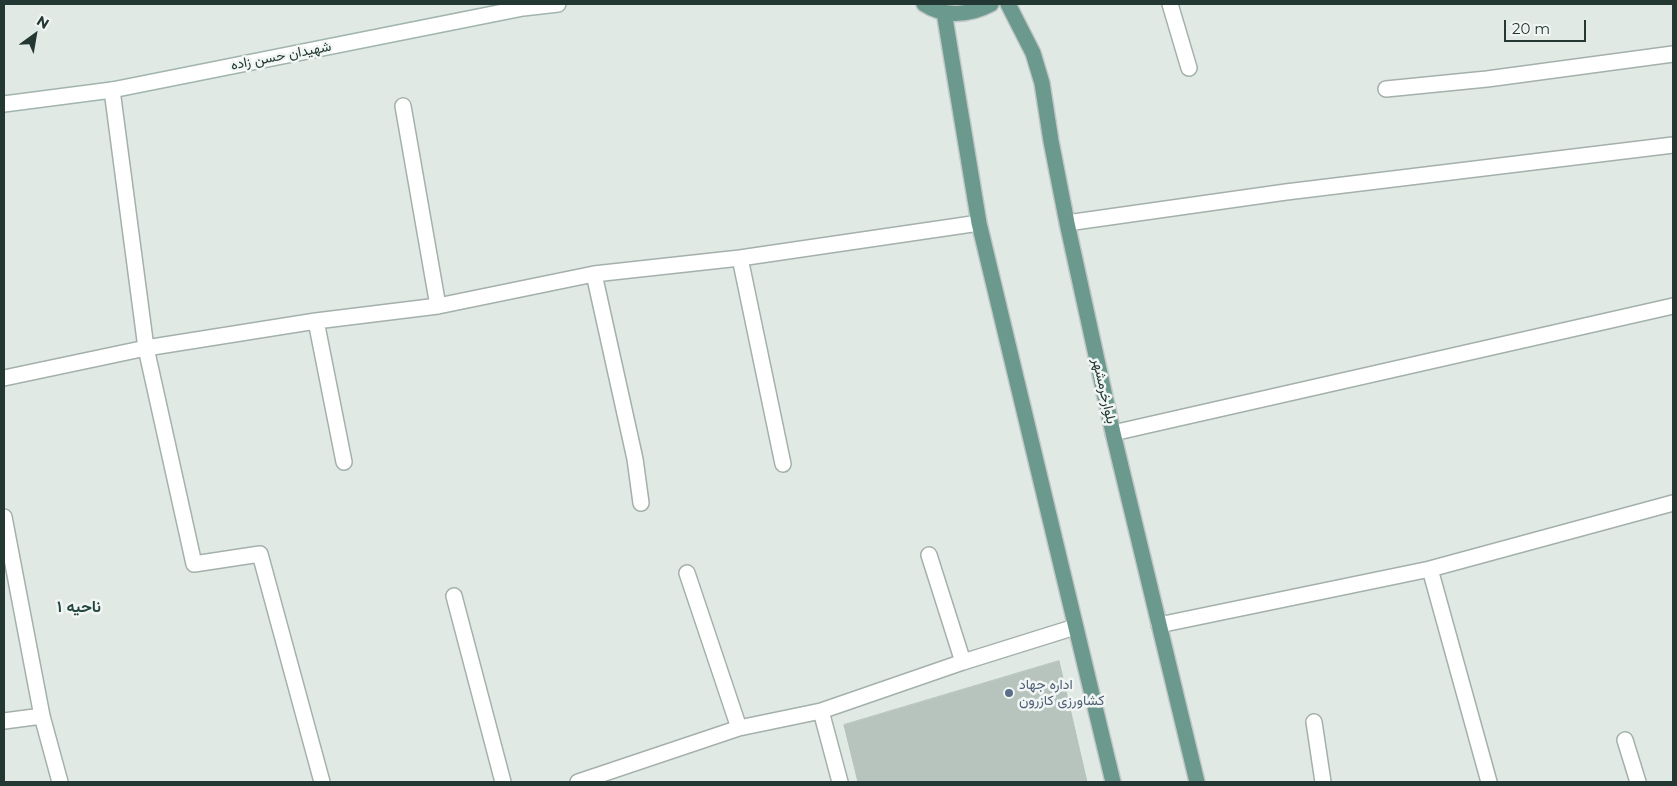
<!DOCTYPE html>
<meta charset="utf-8">
<style>
body{margin:0}
#map{position:relative;width:1677px;height:786px;overflow:hidden;background:#e1e9e5;font-family:Montserrat,sans-serif}
canvas{display:block}
.frame{position:absolute;inset:0;border:5px solid #233832;pointer-events:none}
.north{position:absolute;left:10px;top:10px;width:50px;height:50px;-webkit-text-stroke:4px #f1f6f4;paint-order:stroke;rotate:32deg;font-size:14px;font-weight:700;line-height:20px;text-align:center;color:#233832}
.north::after{content:'';display:block;margin:auto;width:18px;height:22px;background:#233832;clip-path:polygon(50% 0,100% 100%,50% 72%,0 100%)}
.scale{position:absolute;left:1504px;top:20px;width:82px;height:22px;box-sizing:border-box;border:2px solid #233832;border-top:0;padding-left:6px;font-size:15px;line-height:18px;white-space:nowrap;color:#233832;-webkit-text-stroke:4px #f1f6f4;paint-order:stroke}
</style>
<div id="map">
<canvas width="1677" height="786"></canvas>
<div class="frame"></div>
<div class="north">N</div>
<div class="scale">20 m</div>
</div>
<script>
const context = document.querySelector('canvas').getContext('2d');
context.lineJoin = 'round';
function paint(path, color) {
  context.fillStyle = color;
  context.fill(path, 'evenodd');
}
function stroke(path, color, width, dash) {
  context.strokeStyle = color;
  context.lineWidth = width;
  context.lineCap = dash ? 'butt' : 'round';
  context.setLineDash(dash || []);
  context.stroke(path);
}
function label(font, color, halo, rows, align = 'center') {
  context.font = font + ' Montserrat,Vazirmatn,sans-serif';
  context.lineWidth = 5;
  context.setLineDash([]);
  context.textBaseline = 'middle';
  context.strokeStyle = halo;
  context.fillStyle = color;
  for (const [text, x, y, turn = 0] of rows) {
    context.save();
    context.translate(x, y);
    context.rotate((+turn || 0) * Math.PI / 180);
    context.textAlign = isNaN(turn) ? turn : align;
    if (halo) context.strokeText(text, 0, 0);
    context.fillText(text, 0, 0);
    context.restore();
  }
}
const building = new Path2D(`
 M1059 661 1087 782H858L844 725Z`);
const street = new Path2D(`
 M1170 4 1189 68
 M1386 89 1487 79 1673 54
 M112 90 146 348 194 564 260 554 322 782
 M403 106 438 306
 M1067 223 1286 192 1673 145
 M740 258 783 464
 M594 274 635 459 641 503
 M316 321 344 462
 M4 378 146 348 316 321 438 306 594 274 740 258 979 223
 M1113 433 1673 306
 M4 517 42 716
 M929 555 963 662
 M1430 569 1489 782
 M687 573 739 728
 M454 596 503 782
 M1159 625 1430 569 1673 503
 M821 711 840 782
 M4 721 42 716 60 782
 M1314 722 1323 782
 M1625 740 1638 782
 M578 782 739 728 821 711 963 662 1075 627`);
const secondary = new Path2D(`
 M4 104 112 90 523 8 558 4`);
const primary = new Path2D(`
 M924 4C945 18 970 15 991 4
 M1008 4 1033 53 1042 83 1051 141 1067 223 1113 433 1197 782
 M944 12 979 223 1113 782`);
const markers = [
 [1009,693,5,"#5c6f8a"]
];
const streetNames = [
 ["شهیدان حسن زاده",281,56,-11],
 ["بلوارخرمشهر",1104,391,77]
];
const serviceNames = [
 ["اداره جهاد",1019,685],
 ["کشاورزی کازرون",1019,701]
];
const quarterNames = [
 ["ناحیه ۱",79,607]
];
paint(building, '#b7c4be');
stroke(building, '#b4c2bc', 1);
stroke(street, '#a4b0ac', 18);
stroke(secondary, '#a1b4ad', 18);
stroke(primary, '#c1c7c6', 18);
stroke(street, '#fff', 15);
stroke(secondary, '#fff', 15);
stroke(primary, '#6b998d', 15);
for (const [x, y, r, color] of markers) {
  const dot = new Path2D();
  dot.arc(x, y, r, 0, 2 * Math.PI);
  context.fillStyle = color;
  context.fill(dot);
  stroke(dot, '#f1f6f4', 2);
}
label('14px', '#233832', '#f1f6f4', streetNames);
label('14px', '#4e5e75', '#f1f6f4', serviceNames, 'left');
label('bold 16px', '#22473e', '#f1f6f4', quarterNames);
</script>
